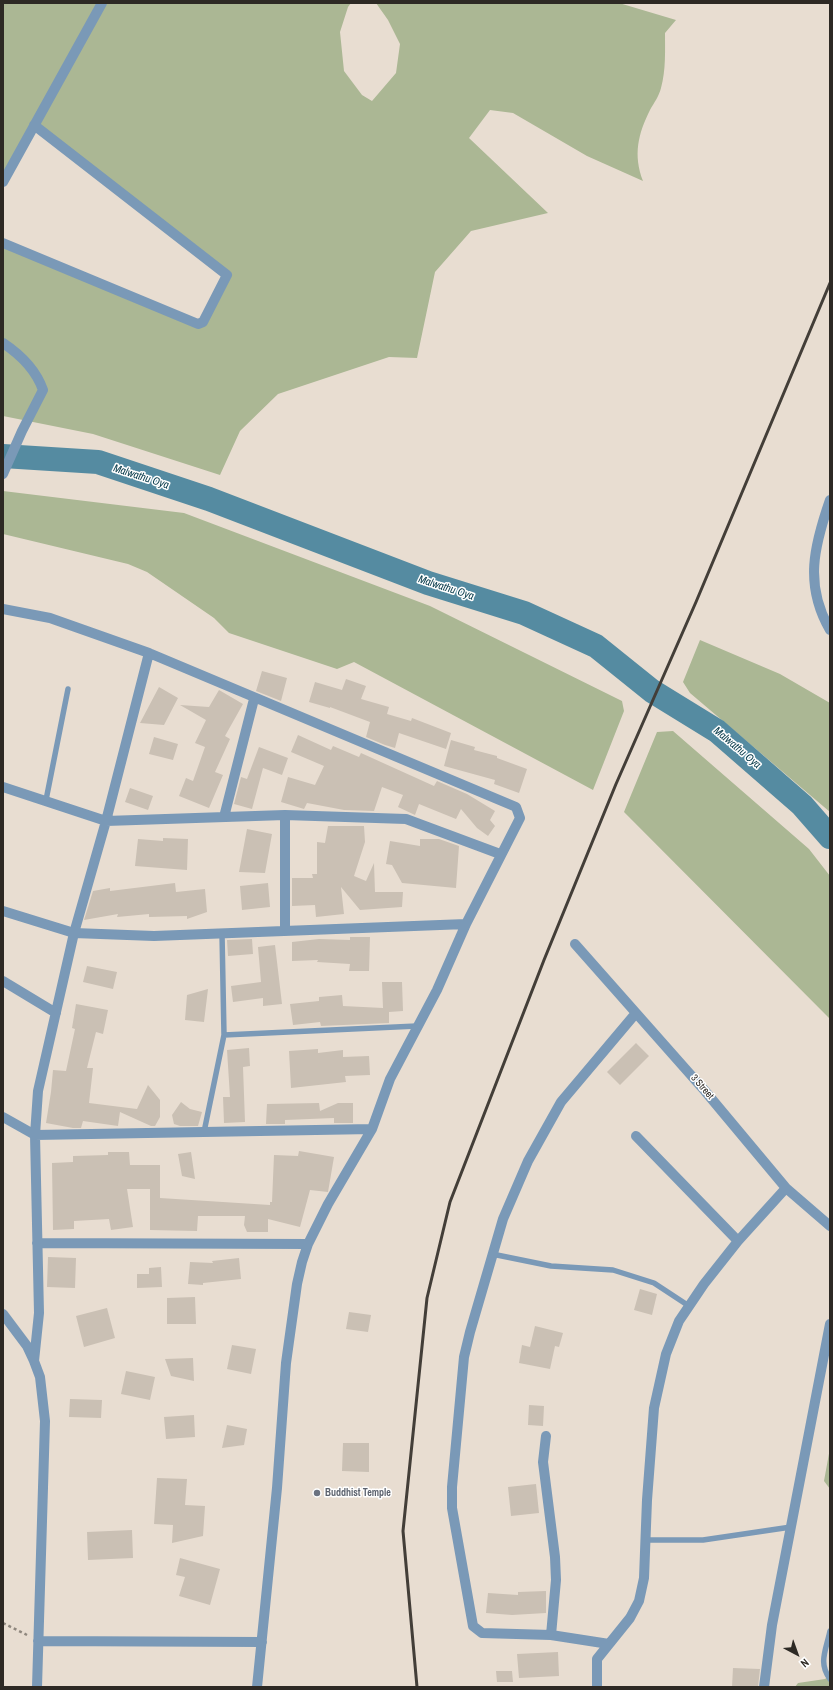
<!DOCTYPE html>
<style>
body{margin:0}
#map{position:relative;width:833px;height:1690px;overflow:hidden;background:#e8ddd1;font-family:"Archivo Narrow",sans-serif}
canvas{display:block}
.frame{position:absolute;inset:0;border:4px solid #2d2924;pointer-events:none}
.north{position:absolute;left:777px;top:1634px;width:40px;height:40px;-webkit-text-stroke:3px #fff;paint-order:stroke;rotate:139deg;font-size:11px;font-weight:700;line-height:16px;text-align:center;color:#2d2924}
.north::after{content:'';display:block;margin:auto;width:14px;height:18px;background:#2d2924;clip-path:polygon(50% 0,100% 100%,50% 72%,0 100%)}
</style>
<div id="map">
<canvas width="833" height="1690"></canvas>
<div class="frame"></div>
<div class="north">N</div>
</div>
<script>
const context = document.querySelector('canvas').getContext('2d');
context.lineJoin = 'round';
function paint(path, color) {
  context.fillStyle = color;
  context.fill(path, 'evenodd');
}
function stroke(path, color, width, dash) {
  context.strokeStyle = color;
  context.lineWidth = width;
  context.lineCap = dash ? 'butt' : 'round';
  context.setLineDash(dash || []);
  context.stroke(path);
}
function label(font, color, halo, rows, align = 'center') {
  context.font = font + ' "Archivo Narrow",sans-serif';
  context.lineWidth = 3;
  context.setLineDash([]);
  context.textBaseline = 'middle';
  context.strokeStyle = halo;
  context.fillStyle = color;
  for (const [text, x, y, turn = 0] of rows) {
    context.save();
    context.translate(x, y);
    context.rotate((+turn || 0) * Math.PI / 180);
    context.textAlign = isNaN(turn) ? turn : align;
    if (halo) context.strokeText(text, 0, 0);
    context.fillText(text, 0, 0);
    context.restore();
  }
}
const green = new Path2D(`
 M3 3H351L348 7 340 32 344 71 362 95 372 101 396 73 400 44 388 20 376 3H619L676 20 665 33C665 51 666 70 661 88 659 96 654 103 650 110 638 134 633 155 643 181L587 156 513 113 490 110 469 138 548 213 471 231 435 272 417 358 389 357 278 394 240 431 220 475 93 434 3 416V243L198 323 227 275 34 125 3 182Z
 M3 491 184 513 430 606 622 701 624 711 593 790 354 662 337 669 229 633 214 618 147 572 128 564 3 534Z
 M700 640 780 674 830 703V812L690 693 683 682Z
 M673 731 809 849 830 876V1019L624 812 657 732Z
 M830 1448V1489L824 1481Z
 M830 1675V1687H795L798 1683 825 1679Z`);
const river = new Path2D(`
 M3 456 98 462 209 499 428 583 524 613 596 646 652 691 717 731 802 805 830 837`);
const building = new Path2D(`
 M262 671 287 678 281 701 256 691Z
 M346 679 366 686 361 699 389 707 387 714 411 721 412 718 451 733 446 749 399 733 395 748 385 745 366 737 370 722 330 707V708L309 702 315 682 342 690Z
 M159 687 178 698 164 725 140 723Z
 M219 690 243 704 225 736 230 739 215 772 223 775 209 808 179 796 186 778 193 781 205 747 195 743 206 720 180 705 209 707Z
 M298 735 331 750 333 746 359 757 361 753 434 786 437 781 467 794 495 811 490 820 495 826 488 836 477 828 461 809 456 819 419 804 415 815 398 807 403 795 382 787 374 811 344 810 307 803 304 809 281 802 288 777 315 785 324 766 291 752Z
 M154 737 178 744 173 760 149 754Z
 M451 740 475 747 474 750 497 756V758L527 769 519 793 494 784 495 780 444 766Z
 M259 747 288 758 282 775 263 768 252 809 234 804 241 777 247 779Z
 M130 788 153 796 148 810 125 802Z
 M328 826H364L365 842 354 876 366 881 374 863 375 892H403L402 907 360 910 341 887 344 914 316 917 315 905 292 906V878H313L312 874H317V842L325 843Z
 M247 829 272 834 265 873 239 872Z
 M163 838 188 839 187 870 135 866 138 839 163 841Z
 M420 839H439L459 846 456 888 402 883 392 865 386 864 390 841 420 846Z
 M175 883 176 892 205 889 207 912 187 919V916L149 917V914L117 917 118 914 84 920 93 891 110 888V891Z
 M268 883 270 907 242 910 240 886Z
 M350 937H370L369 971H349L350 964 317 962 318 960 292 961V942L319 939 350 940Z
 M252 939 253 954 228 956 227 940Z
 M275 945 282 1004 263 1006V998L233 1002 231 986 261 982 258 947Z
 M87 966 117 972 113 989 83 982Z
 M382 982H402L403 1011 389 1012V1023L321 1026 320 1022 293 1025 290 1004 319 1001V997L342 995 343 1006 383 1008Z
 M208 989 204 1022 185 1020 187 995Z
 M76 1004 108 1010 103 1034 96 1032 87 1068H93L89 1103 137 1109 148 1085 160 1100V1117L155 1126H151L120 1112 118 1126 83 1121 81 1128H73L46 1123 51 1092 53 1070 66 1071 75 1029 72 1028Z
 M636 1043 649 1056 620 1085 607 1072Z
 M249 1048 250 1066 243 1067 245 1122 224 1123 223 1097H230L227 1050Z
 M318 1049V1053L343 1050V1057L369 1056 370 1075 345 1076 346 1082 291 1088 289 1051Z
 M181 1102 190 1109 202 1112 198 1126H180L174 1124 172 1115Z
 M319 1103 320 1111 338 1103H353V1123H334V1118L285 1120V1124H266L267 1104Z
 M299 1151 334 1157 328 1192 310 1190 300 1227 268 1219V1232H247L244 1225 245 1216H198L197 1231 150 1230V1189H127L133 1227 111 1230 109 1219 74 1221V1229L53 1230 52 1163 73 1162V1156L108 1155V1152H129L130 1165H160V1198L270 1205V1202H272L274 1155 298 1156Z
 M191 1152 195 1179 182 1176 178 1154Z
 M48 1257 76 1258 75 1288 47 1287Z
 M239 1258 241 1279 203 1283V1285L188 1284 190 1262 213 1263 212 1261Z
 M161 1267 162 1287 137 1288V1274H149V1268Z
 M640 1289 657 1294 652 1315 634 1310Z
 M195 1297 196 1324H167V1298Z
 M107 1308 115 1338 84 1347 76 1316Z
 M349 1312 371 1315 368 1332 346 1329Z
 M535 1326 563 1333 559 1347 555 1346 550 1369 519 1363 522 1345 530 1347Z
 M232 1345 256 1349 251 1374 227 1369Z
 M193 1358 194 1381 171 1376 165 1359Z
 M126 1371 155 1377 150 1400 121 1394Z
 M70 1399 102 1400 101 1418 69 1417Z
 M529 1405 544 1406 543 1426 528 1425Z
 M194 1415 195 1437 166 1439 164 1417Z
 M227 1425 247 1429 244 1445 222 1448Z
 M343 1443H369V1472L342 1471Z
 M157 1478 187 1479 185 1505 205 1506 203 1536 172 1543 173 1525 154 1524Z
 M536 1484 539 1513 511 1516 508 1487Z
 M132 1530 133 1558 88 1560 87 1532Z
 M180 1558 220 1569 210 1605 179 1596 185 1577 176 1575Z
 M546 1591V1613L512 1615 486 1613 488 1593 518 1595V1592Z
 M558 1652 559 1676 519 1678 517 1654Z
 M733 1668 760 1669 758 1687H732Z
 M496 1671H512L513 1682H497Z`);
const path = new Path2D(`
 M3 1623 27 1635`);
const service = new Path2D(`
 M46 800 68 689
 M224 1035 417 1026
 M204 1132 224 1035 222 934
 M492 1254 551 1266 613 1270 654 1283 689 1306
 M645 1540H703L791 1527
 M830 1631C826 1650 818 1663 830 1679`);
const minor = new Path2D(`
 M3 182 102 3
 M3 243 198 324 203 322 227 275 34 125
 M3 343C21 355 36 370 43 390L22 431 3 474
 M830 500C814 546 804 585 830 630
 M3 609 50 618 149 653 106 821 74 933 38 1091 35 1135 39 1313 34 1361
 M3 787 106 821 285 815 406 819 500 854
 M224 817 254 699
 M3 911 74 933 154 936 466 924 520 818 516 807 149 653
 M285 931V815
 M575 944 705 1091 786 1188 830 1226
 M3 981 56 1013
 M3 1117 35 1135 372 1129
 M636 1136 738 1241
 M37 1243 308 1244
 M3 1314 27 1346 34 1361 40 1377 45 1421 37 1687
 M546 1436 543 1462 555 1557 556 1580 551 1635
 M38 1641 262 1642
 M609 1644 551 1635 482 1633 473 1626 452 1508V1487L464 1357 470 1332 503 1219 528 1161 561 1102 636 1013
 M257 1687 277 1488 286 1363 297 1284 302 1262 308 1244 328 1204 372 1129 390 1079 437 990 466 924
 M597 1687V1659L630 1618 639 1601 644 1578 647 1500 654 1408 666 1354 679 1321 704 1284 738 1241 786 1188
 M764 1687 772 1625 830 1324`);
const rail = new Path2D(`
 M417 1687 403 1531 427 1298 450 1202 544 960 616 784 696 602 830 283`);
const markers = [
 [317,1493,4,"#6b7280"]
];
const streetNames = [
 ["3 Street",702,1087,49]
];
const worshipNames = [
 ["Buddhist Temple",325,1493]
];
const waterNames = [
 ["Malwathu Oya",141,477,18],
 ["Malwathu Oya",446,588,18],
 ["Malwathu Oya",737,748,40]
];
paint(green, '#abb794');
stroke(river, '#558ba1', 24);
paint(building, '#cac0b4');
stroke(path, '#8f877e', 2.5, [3, 3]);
stroke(service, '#7a99b7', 5.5);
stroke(minor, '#7a99b7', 10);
stroke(rail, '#433e38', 3);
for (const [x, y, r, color] of markers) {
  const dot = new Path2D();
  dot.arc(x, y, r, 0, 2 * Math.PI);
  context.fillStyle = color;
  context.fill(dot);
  stroke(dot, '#fff', 1.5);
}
label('10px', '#2d2924', '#fff', streetNames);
label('bold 10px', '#5b616d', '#fff', worshipNames, 'left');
label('italic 11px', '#063949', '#fff', waterNames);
</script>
